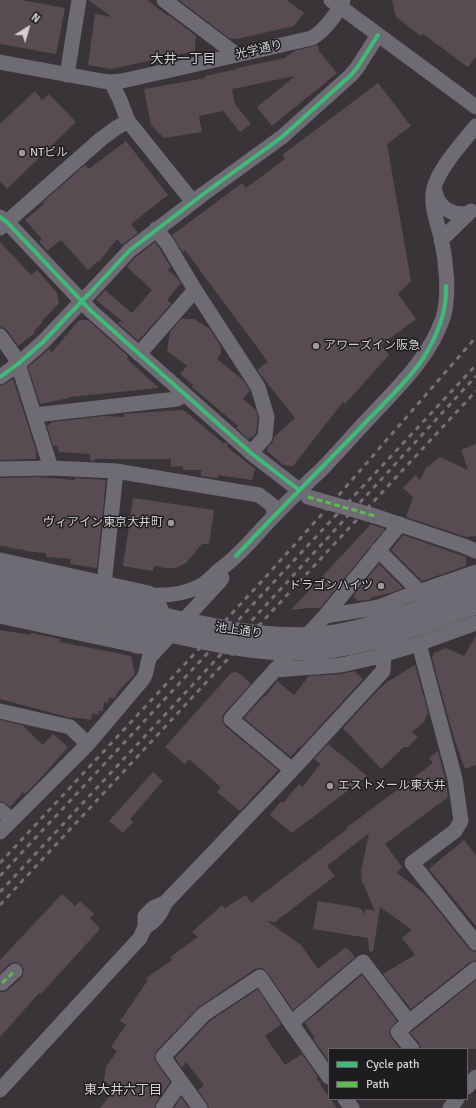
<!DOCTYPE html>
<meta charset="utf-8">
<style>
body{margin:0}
#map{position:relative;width:476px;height:1108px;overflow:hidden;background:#383438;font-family:Signika,sans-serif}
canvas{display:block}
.legend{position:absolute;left:328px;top:1048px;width:140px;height:52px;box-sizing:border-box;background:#1e1c1e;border:1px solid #676467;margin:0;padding:5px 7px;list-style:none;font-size:12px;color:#d4d0d4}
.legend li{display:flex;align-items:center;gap:8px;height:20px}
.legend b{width:20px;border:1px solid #676467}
.north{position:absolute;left:8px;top:8px;width:40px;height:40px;-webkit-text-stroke:3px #1e1c1e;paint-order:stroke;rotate:37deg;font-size:11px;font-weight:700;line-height:16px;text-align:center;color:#d4d0d4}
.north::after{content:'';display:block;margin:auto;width:14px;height:18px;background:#d4d0d4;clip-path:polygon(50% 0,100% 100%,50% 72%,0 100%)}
</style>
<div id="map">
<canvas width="476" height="1108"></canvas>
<ul class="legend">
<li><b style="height:5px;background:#3abd76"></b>Cycle path</li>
<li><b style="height:5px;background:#5cbc4b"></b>Path</li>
</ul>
<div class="north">N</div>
</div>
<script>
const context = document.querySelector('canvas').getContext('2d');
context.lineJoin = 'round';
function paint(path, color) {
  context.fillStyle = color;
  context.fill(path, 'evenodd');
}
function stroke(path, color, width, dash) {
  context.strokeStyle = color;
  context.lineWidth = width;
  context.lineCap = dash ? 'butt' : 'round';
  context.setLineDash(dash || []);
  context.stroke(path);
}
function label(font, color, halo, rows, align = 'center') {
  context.font = font + ' Signika,"Noto Sans JP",sans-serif';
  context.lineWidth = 3;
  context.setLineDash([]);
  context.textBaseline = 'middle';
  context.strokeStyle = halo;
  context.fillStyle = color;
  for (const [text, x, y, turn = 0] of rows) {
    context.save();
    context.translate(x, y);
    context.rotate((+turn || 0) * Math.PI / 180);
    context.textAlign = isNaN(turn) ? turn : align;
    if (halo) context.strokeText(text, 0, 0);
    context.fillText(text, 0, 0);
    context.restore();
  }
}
const building = new Path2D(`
 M0 0H21L65 8 56 54 0 44Z
 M88 0H147L168 16 169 15 196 36 195 51 111 69 88 65 95 14 112 17Z
 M179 0H287L304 13 294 26 237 39 229 38Z
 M392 0H476V57L468 67 423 34 421 36 396 17Z
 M318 45 319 51 337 73 272 126 257 107 295 76 232 89 235 104 251 124 240 132 223 111 199 116 202 132 164 138 151 125 144 89 205 78V76L237 69V68L285 58 294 51Z
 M378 83 411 126 387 144 411 281 398 294 416 319 381 345 389 355 345 404 343 402 293 466 283 465 267 451 268 447 272 443 274 437 295 418 257 370 268 362 185 250 183 253 172 235 242 183 246 188 285 159 282 155Z
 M35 91 42 100 49 94 76 122 7 189 0 181V124Z
 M126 141 168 195 131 224 138 233 122 245 117 239 99 262 98 261 88 270 61 240 47 251 39 241 42 239 25 220 44 204 43 202 85 165 89 169Z
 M0 242 31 275 37 270 57 293 59 303 42 321 43 322 34 331 35 333 18 346 7 330 4 328 0 327Z
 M155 242 171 267 168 270 178 279 181 283 167 300 171 304 138 341 117 322H123L96 300 105 290 132 313 152 290 127 267 136 257Z
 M181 319H194L210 329 220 345 221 353 217 359 243 380 250 390 243 399 256 410 258 418 256 433 253 437 248 439 236 428 238 426 192 387 193 385 180 374 187 366 167 351 170 332Z
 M79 320H88L128 356V357L127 359 159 388 69 397V398L40 404 28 367 49 349 52 352Z
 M13 379 36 450V459L0 460V386L5 384Z
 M178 410 185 411 224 444 225 442 229 445 226 446 255 469 252 480 218 475V478L201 476V470H183V466L171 467V459H94L95 461H90V454L59 452 57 446H53L47 426 52 422 104 416 124 417V414Z
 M476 444V536L466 537 406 517 413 497 403 488 415 475 420 480 426 468 440 457 468 470 461 450Z
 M39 477 75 480V478L106 480 97 568 70 564 71 559 46 557V553L25 551V550L9 548V547L0 546V478Z
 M133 498 214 510 209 544H202L186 563 176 568H166L154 566 153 571 123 566Z
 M371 524 385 529 320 608H309L291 610Z
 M403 535 466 557V566L422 581 391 550Z
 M379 564 403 588 391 593 373 597 369 600 358 601 353 596Z
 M0 630 30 635 31 633 60 639 59 642 107 651 131 656 135 674 117 693 115 698H109L108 703 104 702 103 711H99V715L92 713 91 720 71 717V718L0 699Z
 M476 636V765L465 769 453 735 432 658 434 653 446 648 464 656Z
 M415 665 428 712 424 722 412 732 418 737 408 747H404L381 769 343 728 377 691 387 682Z
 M354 671 363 679 300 748 299 747 291 757 244 718 264 696 265 697 277 681 294 695 309 676 342 674Z
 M236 672 240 674 251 684 224 713 222 718 223 722 225 726 278 770 240 811 217 792 221 787 189 759 185 764 165 747 231 673Z
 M0 720 22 725 43 745 53 734 68 747 37 782 25 794 23 792 10 807 5 803 0 801Z
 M328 744 367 776 292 833 270 815 281 801 283 803 299 784 303 787 320 764 314 759Z
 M438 751 445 778 448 797 385 844 402 867 397 873 426 895 469 949 472 951 476 952V960L470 962 411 1009 383 974 415 955 402 938 412 930 380 907 373 952 369 951 368 938 313 929 318 901 360 908 365 914V909L375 911 362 881 361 871 369 833 327 866 335 876 275 922 267 921 301 945 318 969 346 947 355 957 293 1010 267 972 264 969 260 968 255 969 199 1007 156 1051 155 1054 154 1058 156 1062 170 1082 156 1103 154 1108H100L115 1089 104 1081 106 1067 117 1051 111 1047 126 1025 120 1021 148 980 146 978 172 960 170 957 198 937 192 932 222 905 225 908 246 895 251 903 347 829 346 828 433 763 429 758Z
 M153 772 163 781 130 819 133 822 123 833 109 821Z
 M464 840 476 855V926L429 869Z
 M62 894 75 906 80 901 94 914 90 918 100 929 41 994 39 993 0 1037V992H4L8 990 21 978 23 974 24 969 21 965 18 963 13 962 9 964 0 973V960Z
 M362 975 397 1021 390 1029 389 1033 391 1038 400 1049H329V1061L313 1039 315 1038 305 1023Z
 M476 980V1049H421L419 1043 410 1033Z
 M258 989 281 1024 265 1036 285 1065 302 1054 318 1077 316 1078 321 1084 320 1085 329 1097V1099H331L337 1108H209L207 1103 198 1090 204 1085 186 1062 182 1068 175 1058 210 1021Z
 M181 1097 189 1108H174Z`);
const minor = new Path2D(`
 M164 0 237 55
 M331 0 476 107
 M0 62 102 81 111 82 122 81 312 38C324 31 338 13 343 0
 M67 75 79 0
 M111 82 120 100 128 121 193 202
 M435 192C439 209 453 216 469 213
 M0 217 7 222 91 311 251 453 299 490
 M0 228 101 139 116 128 128 121
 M156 229 167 243 195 290 258 387 267 417 265 437 251 453
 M441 240 471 211
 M0 336 13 354 18 364 51 468
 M139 354 195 290
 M0 377 18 364 43 342 81 302 91 292 130 250 193 202 202 195 282 137 350 76 357 68 378 35
 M35 415 177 399 184 394
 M0 469 51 468 116 471 259 495 272 505 275 515
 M308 497 375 516 464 546 476 551
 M378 550 420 592
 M104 585 116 471
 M148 595C165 596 185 594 200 586 206 583 212 577 217 572 223 567 230 562 236 556 250 543 262 528 275 515 290 499 306 484 322 469 339 451 355 433 371 416 399 386 429 358 443 318 450 296 446 260 441 237 437 222 430 204 434 188 439 168 463 142 476 126
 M325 616 400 524
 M419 644 455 779 461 821 455 831 412 863 476 943
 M275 670 341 665 372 658 415 645 476 623
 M0 711 70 727 88 744
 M292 770 231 719 275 670 325 616 368 609 382 606 404 597 476 572
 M0 810 12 820
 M0 832 88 744 143 679C148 672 146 664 150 657L219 582 222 578
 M165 903 292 770 383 671 384 654
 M2 983 15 971
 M409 1022 398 1032 412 1049
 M291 1023 363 962 409 1022 476 969
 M467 1087 476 1077
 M0 1090 140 938 145 927V916L153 908 165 903C161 914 155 922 145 927
 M345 1099 352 1108
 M163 1108 181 1082
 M200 1108 163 1057 204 1014 260 977 291 1023 329 1077
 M450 1108 457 1099`);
const major = new Path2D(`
 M0 562 148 595C162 606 166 625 152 638 148 642 142 643 137 644
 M0 581 48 592
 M0 596 45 606
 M0 614 149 646
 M397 618 476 589`);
const rail = new Path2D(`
 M0 863 262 581 331 504 476 337
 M0 876 476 365
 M0 892 200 677 476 376
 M0 905 476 391`);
const majorBridge = new Path2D(`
 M48 592C81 599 114 606 146 613 202 626 260 640 318 636 345 634 372 626 397 618
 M45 606C84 614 122 622 161 631 212 642 266 655 319 650 374 645 425 623 476 605`);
const quiet = new Path2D(`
 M308 497 375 516
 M2 983 15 971`);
const cycleway = new Path2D(`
 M0 217 7 222 91 311 251 453 299 490
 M0 377 18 364 43 342 81 302 91 292 130 250 193 202 202 195 282 137 350 76 357 68 378 35
 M236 556C278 511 322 468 365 423 384 403 407 382 422 360 437 337 447 313 446 286`);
const markers = [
 [22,153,4,"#9d999d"],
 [316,346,4,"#9d999d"],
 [171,523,4,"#9d999d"],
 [381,586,4,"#9d999d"],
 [330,786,4,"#9d999d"]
];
const streetNames = [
 ["光学通り",259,50,-13],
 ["池上通り",239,631,8]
];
const poiNames = [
 ["NTビル",30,153],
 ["アワーズイン阪急",324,346],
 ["ヴィアイン東京大井町",163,523,"right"],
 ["ドラゴンハイツ",373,586,"right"],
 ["エストメール東大井",338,786]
];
const neighbourhoodNames = [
 ["大井一丁目",183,60],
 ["東大井六丁目",123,1091]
];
paint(building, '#584c52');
stroke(minor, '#6e6b74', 15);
stroke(major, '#6f6b74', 19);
stroke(rail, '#747075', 3, [5, 5]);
stroke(majorBridge, '#6f6b74', 19);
stroke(quiet, '#5cbc4b', 3, [6, 3]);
stroke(cycleway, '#3abd76', 4);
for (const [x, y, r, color] of markers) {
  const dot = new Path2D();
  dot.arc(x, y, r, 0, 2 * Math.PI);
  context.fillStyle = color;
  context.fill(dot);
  stroke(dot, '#1e1c1e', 1.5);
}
label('12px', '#d4d0d4', '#1e1c1e', streetNames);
label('12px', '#d4d0d4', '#1e1c1e', poiNames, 'left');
label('13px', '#d4d0d4', '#1e1c1e', neighbourhoodNames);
</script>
